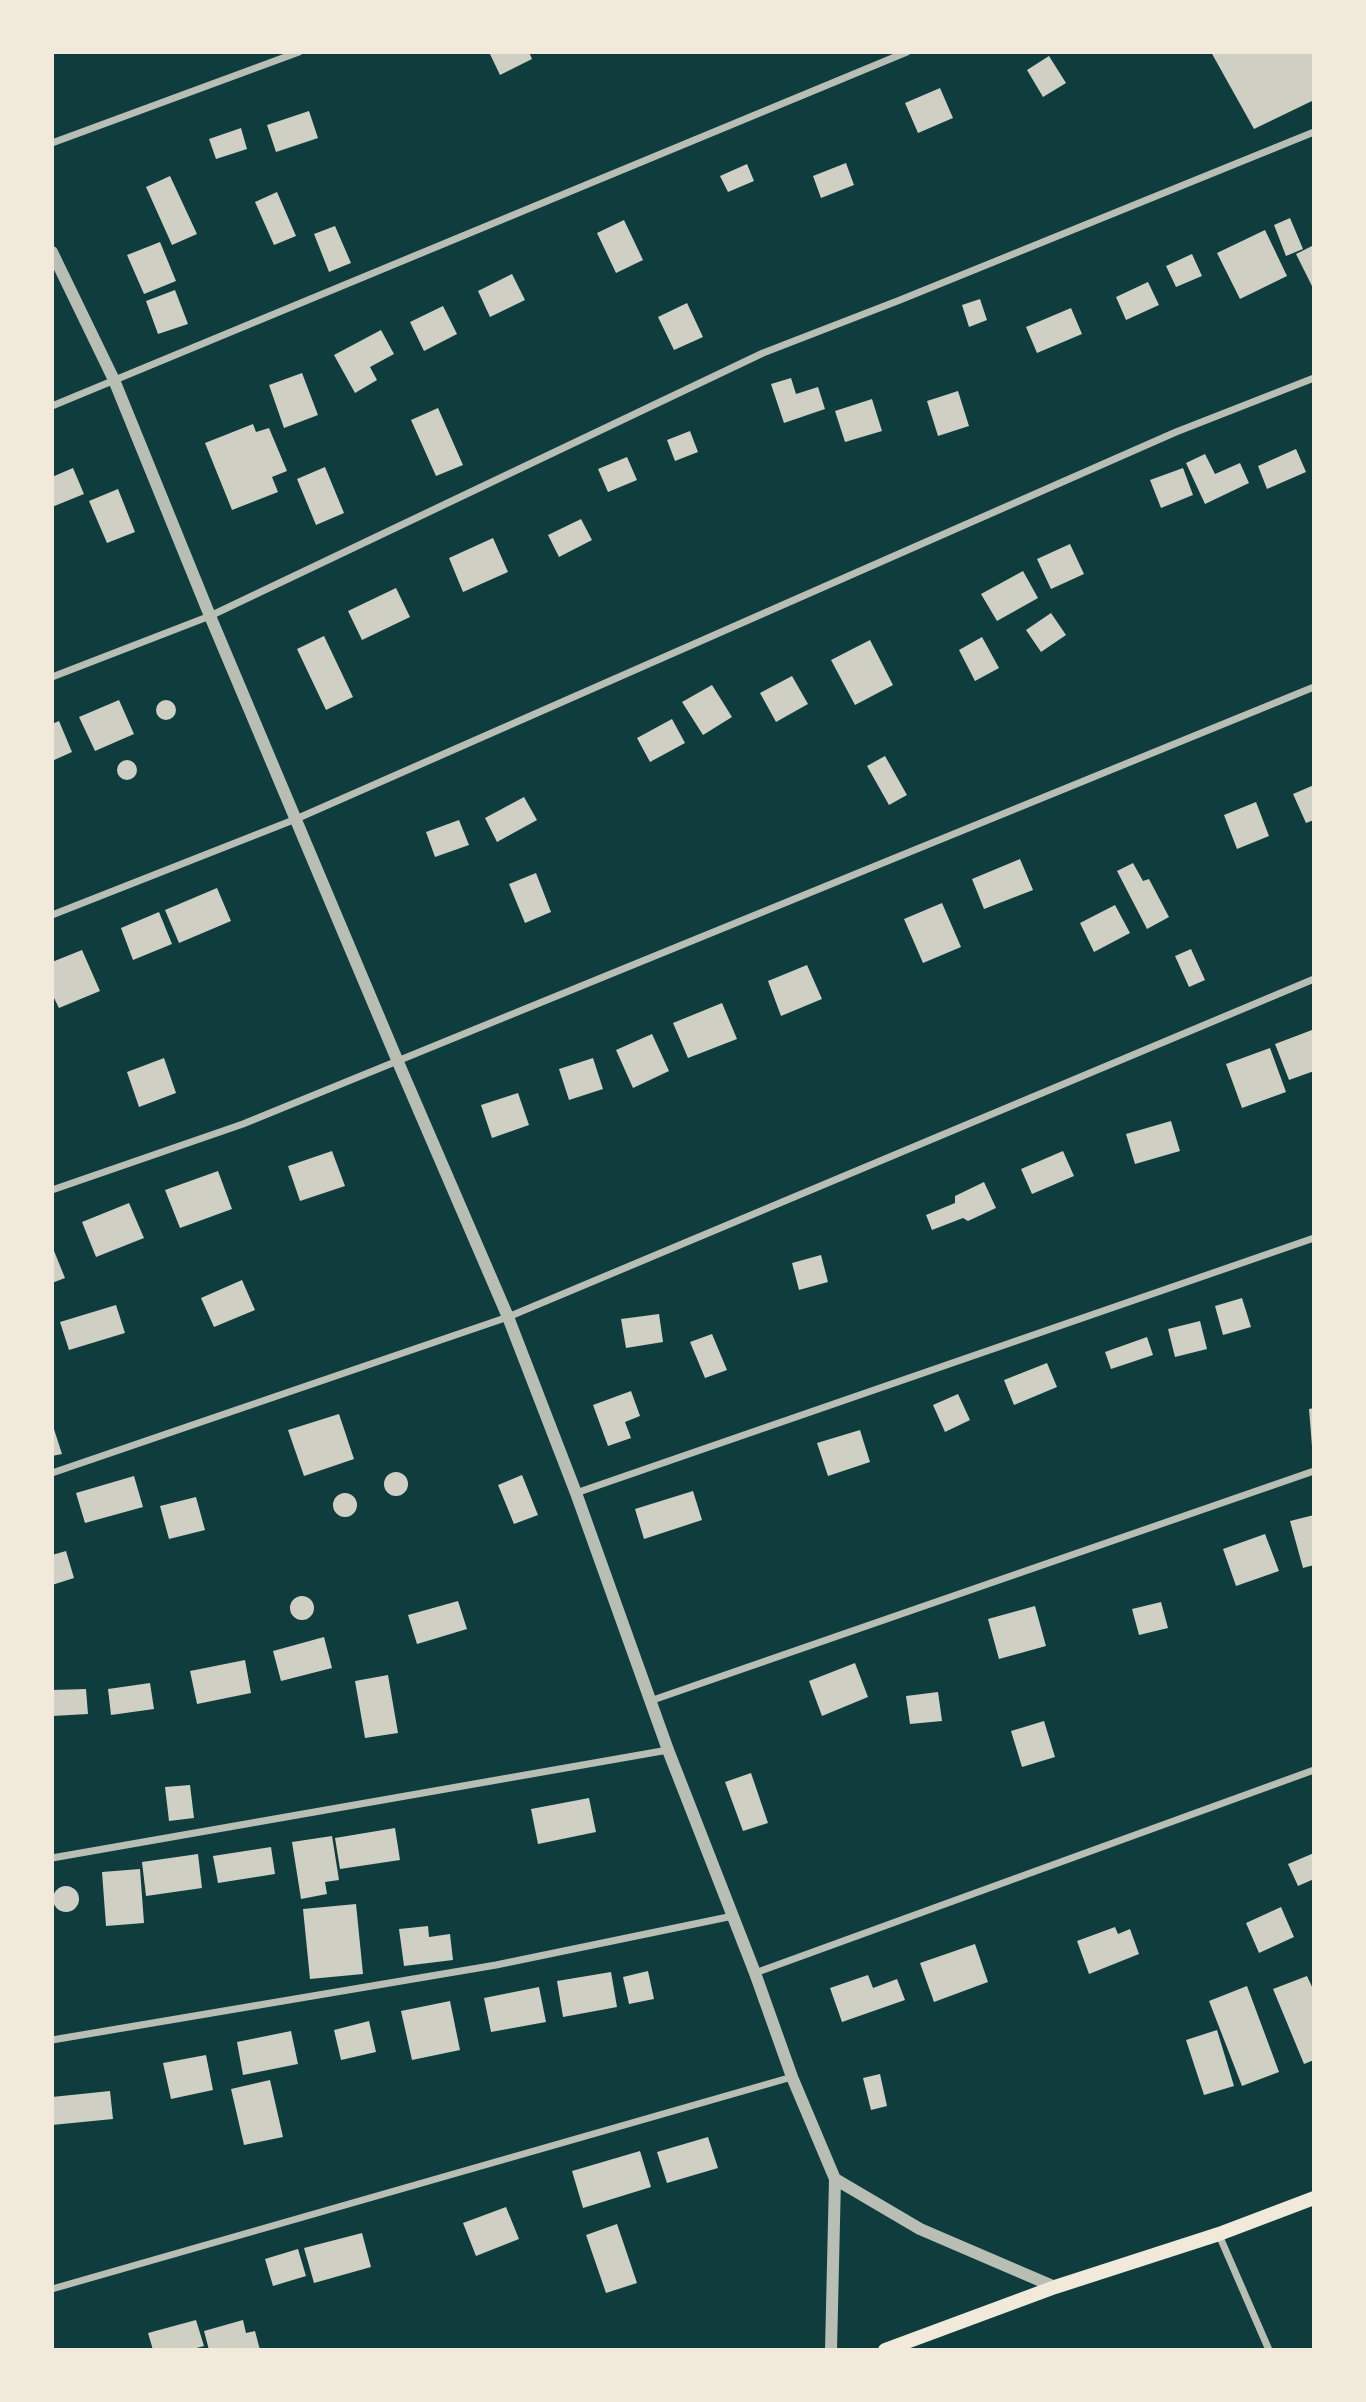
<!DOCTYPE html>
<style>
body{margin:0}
#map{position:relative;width:1366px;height:2402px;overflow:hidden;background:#0f3d3e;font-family:Commissioner,sans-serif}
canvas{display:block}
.frame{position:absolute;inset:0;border:54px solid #f1e9da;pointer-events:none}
</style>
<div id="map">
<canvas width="1366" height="2402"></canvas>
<div class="frame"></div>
</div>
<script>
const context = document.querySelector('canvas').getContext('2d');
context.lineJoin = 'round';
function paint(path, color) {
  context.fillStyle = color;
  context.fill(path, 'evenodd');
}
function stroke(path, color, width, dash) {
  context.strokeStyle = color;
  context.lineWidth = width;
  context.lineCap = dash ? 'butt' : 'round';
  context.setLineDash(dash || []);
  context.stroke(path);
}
const building = new Path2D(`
 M489 52H529L532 59 500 75Z
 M1211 52H1314V100L1254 129Z
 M1049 56 1066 83 1043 97 1027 70Z
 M940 88 953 118 918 133 905 103Z
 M309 111 318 138 276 152 267 125Z
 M241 128 247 149 216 159 209 139Z
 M846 163 854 185 821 198 813 176Z
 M747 164 754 181 728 192 720 176Z
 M170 176 197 234 172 245 146 187Z
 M277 192 296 236 274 245 255 202Z
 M1290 218 1303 249 1286 256 1274 225Z
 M624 220 643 260 616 273 597 233Z
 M335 226 351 263 329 272 314 234Z
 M1265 230 1287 276 1240 299 1217 253Z
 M160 242 176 281 144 294 127 255Z
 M1314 245V290L1296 254Z
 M1192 254 1202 276 1176 287 1166 266Z
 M512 274 525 300 490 317 478 291Z
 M1148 282 1159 305 1126 320 1116 297Z
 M175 290 188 324 158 334 146 301Z
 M980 299 987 320 969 327 962 305Z
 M687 303 703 337 674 350 658 317Z
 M443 306 457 334 424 351 410 322Z
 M1071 308 1082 334 1037 353 1026 327Z
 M381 330 394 354 370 367 377 380 355 393 334 355Z
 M302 373 318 415 284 428 269 385Z
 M791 378 796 394 818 387 825 409 784 423 771 384Z
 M958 391 969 426 938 436 927 401Z
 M872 399 882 431 845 442 835 411Z
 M438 408 463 465 436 476 411 420Z
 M253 424 256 432 269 428 287 471 272 477 278 492 232 510 205 443Z
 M690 431 698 452 675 461 667 440Z
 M1296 449 1306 472 1267 489 1258 466Z
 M1205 454 1215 474 1240 463 1249 483 1205 504 1186 463Z
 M627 457 637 480 608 492 598 469Z
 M325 467 344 513 316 525 297 479Z
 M73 468 84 494 52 507V477Z
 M1183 468 1193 495 1161 508 1150 480Z
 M118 489 135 532 107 543 89 501Z
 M581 519 592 540 559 557 548 535Z
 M493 538 508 572 463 592 449 558Z
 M1070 544 1084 574 1051 589 1037 559Z
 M1023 571 1038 598 997 621 981 594Z
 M396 588 410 617 362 640 348 611Z
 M1051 613 1066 635 1041 652 1026 630Z
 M324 636 353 697 326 710 297 649Z
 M982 637 999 668 975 681 959 650Z
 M870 640 893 685 855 705 831 660Z
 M792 676 808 704 776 722 760 693Z
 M712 685 732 717 703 735 682 702Z
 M156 710a10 10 0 1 1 20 0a10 10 0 1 1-20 0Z
 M119 700 134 734 95 751 79 717Z
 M672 719 685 743 650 762 637 738Z
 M59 721 72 752 52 761V724Z
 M885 756 907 795 889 805 867 766Z
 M117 770a10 10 0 1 1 20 0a10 10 0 1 1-20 0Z
 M1314 785V820L1306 823 1293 794Z
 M524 797 537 820 497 842 485 818Z
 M1256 802 1269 836 1237 849 1224 815Z
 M459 820 469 845 435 857 426 832Z
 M1020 859 1033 890 984 909 972 879Z
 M1133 863 1143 881 1149 879 1169 917 1147 929 1117 871Z
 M536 873 551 912 525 923 509 884Z
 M217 888 231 921 179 943 165 910Z
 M942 903 961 947 923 963 904 919Z
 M1115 905 1130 933 1094 952 1080 923Z
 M159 912 172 944 133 960 121 928Z
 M1191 949 1205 980 1189 987 1175 956Z
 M82 950 100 991 59 1008 52 994V962Z
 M807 965 822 999 781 1016 768 981Z
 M722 1003 737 1039 688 1058 673 1023Z
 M1312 1030 1314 1071 1289 1080 1275 1044Z
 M652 1034 669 1071 633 1088 616 1050Z
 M1270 1048 1286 1092 1242 1108 1226 1064Z
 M164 1058 176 1093 139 1107 127 1072Z
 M593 1058 603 1089 569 1100 559 1069Z
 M518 1093 529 1125 492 1138 481 1105Z
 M1171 1121 1180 1151 1135 1164 1126 1134Z
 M332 1151 345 1186 300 1201 288 1166Z
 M1063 1151 1074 1176 1032 1194 1021 1169Z
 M218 1171 232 1209 180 1228 165 1190Z
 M984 1182 996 1208 968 1221 963 1218 932 1230 926 1215 955 1203V1196Z
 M129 1203 144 1238 96 1257 82 1222Z
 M52 1246 65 1278 52 1283Z
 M821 1255 828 1282 799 1290 792 1263Z
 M242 1280 255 1310 214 1327 201 1298Z
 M1242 1298 1251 1327 1223 1335 1215 1306Z
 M116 1305 125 1333 69 1350 60 1322Z
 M659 1314 663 1342 626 1348 621 1319Z
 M1200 1321 1207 1349 1175 1357 1168 1329Z
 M712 1334 727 1370 705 1378 690 1342Z
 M1147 1337 1153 1355 1111 1369 1105 1352Z
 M1047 1363 1057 1387 1014 1405 1004 1380Z
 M631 1391 640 1416 625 1422 631 1438 608 1446 593 1405Z
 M958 1394 970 1420 945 1432 933 1405Z
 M1314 1408V1446H1312L1309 1409Z
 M339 1414 354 1459 304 1476 288 1430Z
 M52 1423 62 1454 52 1456Z
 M860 1430 870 1462 828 1476 817 1443Z
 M384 1484a12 12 0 1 1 24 0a12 12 0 1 1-24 0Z
 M522 1475 538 1515 514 1524 498 1485Z
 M134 1476 143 1507 85 1523 76 1493Z
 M693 1491 702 1520 644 1539 635 1509Z
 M333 1505a12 12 0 1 1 24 0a12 12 0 1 1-24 0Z
 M196 1497 205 1530 169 1539 160 1506Z
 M1314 1515V1565L1303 1568 1290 1521Z
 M1265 1534 1279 1571 1236 1586 1223 1549Z
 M66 1551 74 1578 52 1585V1555Z
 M290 1608a12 12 0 1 1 24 0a12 12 0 1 1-24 0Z
 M458 1601 467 1629 417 1644 408 1615Z
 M1161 1602 1168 1628 1139 1635 1132 1609Z
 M1035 1606 1046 1646 999 1659 988 1619Z
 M324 1637 332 1668 281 1681 273 1651Z
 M245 1660 251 1693 197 1704 190 1671Z
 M855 1663 868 1697 822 1716 809 1681Z
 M388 1675 398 1733 365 1738 355 1681Z
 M150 1683 154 1709 111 1715 108 1689Z
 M86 1689 88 1714 52 1716V1690Z
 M938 1692 942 1721 910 1724 906 1696Z
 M1044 1721 1055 1757 1022 1767 1011 1731Z
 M751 1773 768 1823 743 1831 725 1782Z
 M190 1785 194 1818 169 1821 165 1787Z
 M589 1798 596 1832 538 1844 531 1809Z
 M395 1828 400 1860 340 1869 335 1838Z
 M332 1836 339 1880 325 1882 327 1894 301 1899 292 1842Z
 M271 1847 275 1874 218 1883 213 1856Z
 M1314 1853V1879L1298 1886 1288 1864Z
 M198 1854 202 1888 146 1896 142 1862Z
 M140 1869 144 1923 106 1926 102 1872Z
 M53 1899a13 13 0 1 1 26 0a13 13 0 1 1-26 0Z
 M356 1904 363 1974 310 1979 303 1909Z
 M1281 1907 1294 1937 1259 1953 1246 1923Z
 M428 1926 429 1937 450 1934 453 1960 404 1966 399 1929Z
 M1115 1927 1118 1934 1130 1929 1139 1954 1089 1974 1077 1941Z
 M975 1944 988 1982 934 2002 920 1963Z
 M648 1971 654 1999 629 2004 623 1977Z
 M611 1972 617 2007 563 2017 557 1981Z
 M868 1975 873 1988 897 1979 905 2000 842 2022 830 1988Z
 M1307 1976 1314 1991V2060L1304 2064 1273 1989Z
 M1247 1986 1279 2072 1242 2086 1209 2001Z
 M539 1987 546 2022 491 2032 484 1998Z
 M450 2001 460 2050 412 2060 401 2011Z
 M369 2021 376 2052 341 2060 334 2030Z
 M1217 2030 1234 2086 1204 2095 1186 2040Z
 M291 2031 298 2064 243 2075 237 2042Z
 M206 2055 213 2090 171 2099 163 2063Z
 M880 2074 887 2106 871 2110 863 2078Z
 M270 2080 283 2137 244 2145 231 2089Z
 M110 2091 113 2119 52 2125V2097Z
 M708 2137 718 2168 667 2183 657 2152Z
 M640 2151 651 2187 583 2208 572 2171Z
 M506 2207 519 2239 476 2256 463 2223Z
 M617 2224 637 2283 606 2293 586 2235Z
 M362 2233 371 2267 314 2283 304 2248Z
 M298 2249 306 2276 273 2286 265 2259Z
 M196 2320 204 2346 189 2350H153L148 2333Z
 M243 2320 246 2333 255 2331 260 2350H209L204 2331Z`);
const minor = new Path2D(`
 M52 143 299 52
 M52 406 907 52
 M52 677 210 616 763 353 900 300 1314 132
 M52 915 296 819 1176 432 1314 378
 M52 1190 243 1124 1314 687
 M52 1473 508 1317 1314 979
 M576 1493 1314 1238
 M650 1701 1314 1471
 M52 1858 668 1750
 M755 1973 1314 1770
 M52 2040 496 1965 733 1916
 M1219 2235 1269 2350
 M52 2289 792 2077`);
const tertiary = new Path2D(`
 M52 252 114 380 210 616 398 1062 508 1317 576 1493 668 1750 755 1973 792 2077 835 2179 831 2350
 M835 2179 920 2229 1055 2287`);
const secondary = new Path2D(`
 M885 2350 1055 2287 1219 2234 1314 2198`);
paint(building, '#cfcfc3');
stroke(minor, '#b8beb3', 7);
stroke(tertiary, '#b8beb3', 12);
stroke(secondary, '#f1e9da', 14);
</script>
